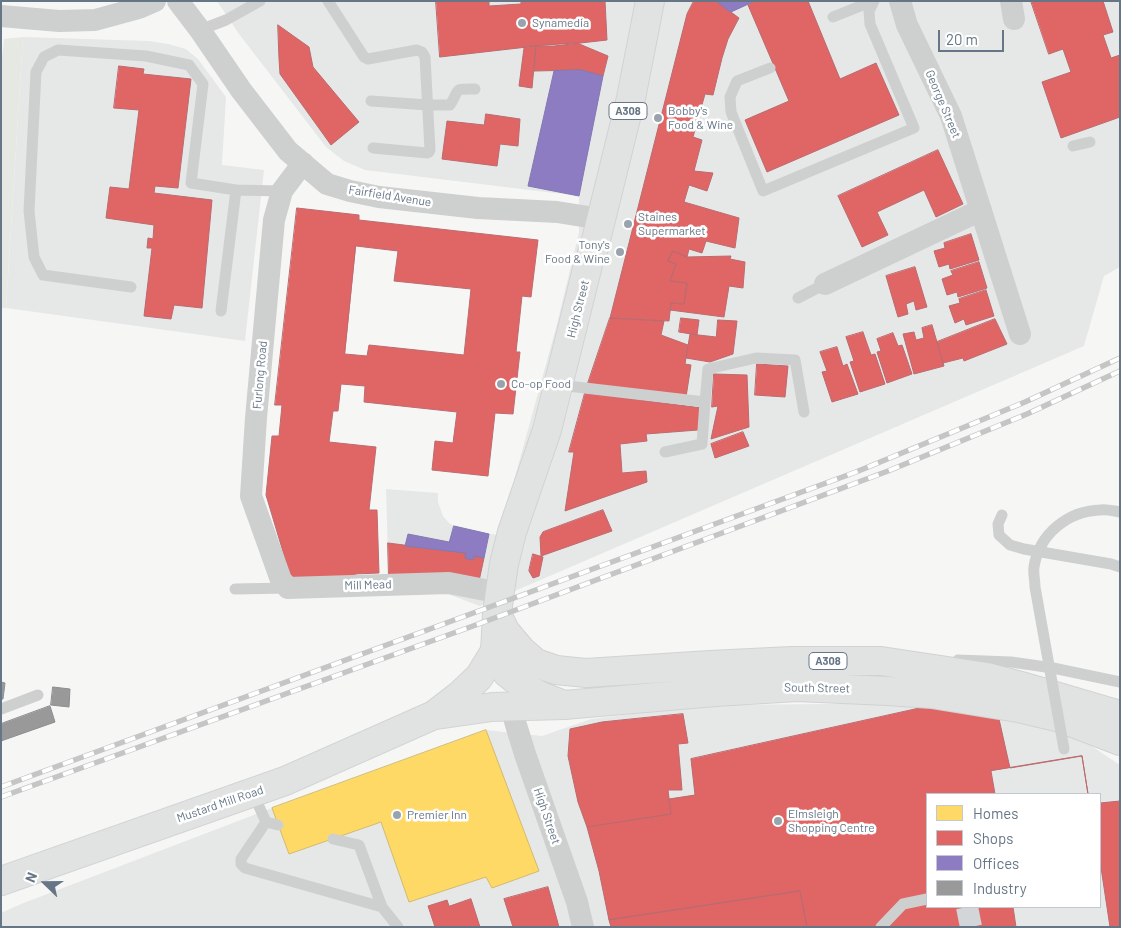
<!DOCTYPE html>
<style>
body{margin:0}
#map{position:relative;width:1121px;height:928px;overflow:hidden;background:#f6f6f5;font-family:Barlow,sans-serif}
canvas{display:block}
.frame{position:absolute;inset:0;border:2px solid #667686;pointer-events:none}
.legend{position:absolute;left:926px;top:793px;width:175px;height:115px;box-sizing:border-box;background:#fff;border:1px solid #c2c8cf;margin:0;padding:6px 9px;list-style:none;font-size:15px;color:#667686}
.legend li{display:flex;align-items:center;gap:10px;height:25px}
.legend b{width:25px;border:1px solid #c2c8cf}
.north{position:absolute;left:20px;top:858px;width:50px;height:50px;-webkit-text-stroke:4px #fff;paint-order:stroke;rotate:292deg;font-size:14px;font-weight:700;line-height:20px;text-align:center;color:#667686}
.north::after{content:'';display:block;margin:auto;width:18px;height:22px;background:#667686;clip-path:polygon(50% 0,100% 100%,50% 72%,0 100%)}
.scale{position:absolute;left:938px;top:30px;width:66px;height:22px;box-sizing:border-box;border:2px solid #667686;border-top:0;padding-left:6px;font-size:15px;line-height:18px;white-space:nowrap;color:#667686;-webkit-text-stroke:4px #fff;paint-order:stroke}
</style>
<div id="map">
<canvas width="1121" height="928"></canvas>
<div class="frame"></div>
<ul class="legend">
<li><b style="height:14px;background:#ffd966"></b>Homes</li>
<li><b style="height:14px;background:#e06666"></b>Shops</li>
<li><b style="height:14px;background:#8e7cc3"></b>Offices</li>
<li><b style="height:14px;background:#999"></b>Industry</li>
</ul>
<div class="north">N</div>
<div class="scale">20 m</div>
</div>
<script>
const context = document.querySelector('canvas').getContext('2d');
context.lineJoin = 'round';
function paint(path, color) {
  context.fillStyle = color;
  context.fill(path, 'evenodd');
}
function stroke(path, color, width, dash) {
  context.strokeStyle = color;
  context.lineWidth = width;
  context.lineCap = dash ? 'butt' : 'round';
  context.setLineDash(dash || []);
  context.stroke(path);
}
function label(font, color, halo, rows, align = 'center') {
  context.font = font + ' Barlow,sans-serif';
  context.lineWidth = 5;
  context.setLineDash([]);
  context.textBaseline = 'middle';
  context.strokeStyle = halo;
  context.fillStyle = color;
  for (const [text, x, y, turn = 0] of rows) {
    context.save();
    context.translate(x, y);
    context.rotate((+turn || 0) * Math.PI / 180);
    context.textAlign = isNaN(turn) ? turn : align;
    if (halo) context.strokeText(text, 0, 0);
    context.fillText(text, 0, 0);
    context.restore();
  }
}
const built = new Path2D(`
 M217 1H1120V267L1104 276 1084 346 480 606 434 589 389 594 386 489 438 493V502L443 516 449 523 454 526 484 533 499 535 557 324 579 232V196L365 170 344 161 326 147 239 34Z
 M23 37 149 41 168 44 186 49 198 59 226 97 222 165 264 170 245 341 6 308Z
 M952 703 1063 730 1087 743 1120 765V927H1V913L21 904 272 808 486 730 542 736 591 719 707 705ZM927 794H1100V907H927Z`);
const green = new Path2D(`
 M23 37 6 308H1V67L4 39Z`);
const homes = new Path2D(`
 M486 730 539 871 492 888 486 877 409 902 381 822 289 854 272 808Z`);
const shops = new Path2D(`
 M436 1H489V6L521 4V1H605L607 40 554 46H536L440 57Z
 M694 1H716L739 18 728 39 722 58 713 95 705 94 693 137 702 140 694 171 713 173 707 191 689 185 684 202 739 218 735 248 706 241 702 253 689 249 687 257 673 251 668 261 676 264 670 281 687 283 684 304 671 303 669 321 610 318 687 14Z
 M755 1H808L840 79 876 63 899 115 767 172 745 120 789 101 748 5Z
 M1031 1H1103L1113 32 1103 35 1111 58 1120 55V117L1061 138 1042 82 1071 72 1063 49 1049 54Z
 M278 25 309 47 313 67 359 122 331 145 280 74 279 59Z
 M577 43 608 56 603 76 581 70 534 71 536 46Z
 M536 46 532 88 519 86 524 48Z
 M119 66 144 69 143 74 191 79 178 188 155 186 154 193 212 200 202 308 174 305 171 319 144 316 152 248H147L148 238 153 239 154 225 106 218 110 187 129 189 139 110 114 108Z
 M486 114 520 119 518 146 500 144 497 166 442 159 447 121 484 125Z
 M938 150 963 204 936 217 924 190 877 212 888 235 862 247 838 196Z
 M297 208 359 215V220L538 240 531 297 522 296 516 352H520L513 414 495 413 488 476 432 470 435 441 453 443 457 412 364 402 365 386 341 384 338 411H333L329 442 376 447 369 510H377L379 573 355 574V580L292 582 266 495 272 436H279L282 405H275ZM356 246 398 251 394 281 471 289 464 355 369 345 367 356 345 354Z
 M971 234 979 260 950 269 949 264 939 267 934 251 945 248 944 243Z
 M673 251 687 257 731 256 730 259 745 262 743 288 729 286 724 317 670 310 671 303 684 304 687 283 670 281 676 264 668 261Z
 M979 262 987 288 958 297 957 292 947 295 942 279 953 275 951 271Z
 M915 267 927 307 916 310 914 301 906 304 908 314 898 317 886 276Z
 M986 290 994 316 966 325 964 319 955 323 949 306 960 303 959 299Z
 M610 318 664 321 661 335 688 345 685 364 691 365 686 397 587 386Z
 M681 318 699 320 697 335 679 332Z
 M995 319 1007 344 964 361 963 358 943 363 937 342Z
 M718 320 737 321 733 354 710 362 686 358 690 334 716 337Z
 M932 325 944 366 914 374 903 334 914 332 916 340 924 338 922 328Z
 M863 332 871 355 875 354 885 384 860 392 850 362 854 361 846 337Z
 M893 333 898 346 902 345 912 374 887 383 877 352 881 351 877 339Z
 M837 347 843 366 847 364 858 394 832 402 822 372 827 371 820 352Z
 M757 364 788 366 785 397 755 395Z
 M714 374 747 375 749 427 711 439 718 406 712 407Z
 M585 393 702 408 698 430 646 434 647 441 620 444 622 473 646 471 647 482 565 511 574 452H569Z
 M743 432 749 446 715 458 711 444Z
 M603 510 612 531 541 556 540 537 543 532Z
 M388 543 466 553 465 558 473 560 474 556 484 558 479 581 389 579Z
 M533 554 543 557 539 576 533 578 529 571Z
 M929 706 961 709 999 719 1010 768 1082 756 1088 794H927V907H1100V803L1120 801V927H807L800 891 609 920 599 871 587 827 671 814 669 799 695 795 691 759Z
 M683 714 688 743 678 744 682 790H668L671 814 587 827 578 802 568 756 570 729 602 722Z
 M1082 756 1088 794H995L991 771Z
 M1100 861 1110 927H1016L1013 907H1100Z
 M548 887 559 927H513L504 899Z
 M800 891 807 927H611L609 920Z
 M471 899 480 927H435L428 906 447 900 449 906Z`);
const offices = new Path2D(`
 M716 1H755L731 12Z
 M581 70 603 76 579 196 528 186 554 71Z
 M454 526 489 534 484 558 474 556 473 560 465 558 466 553 405 546 408 534 449 542Z`);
const industry = new Path2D(`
 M1 682 5 683 3 699H1Z
 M53 687 70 689 69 707 51 705Z
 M50 706 55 722 1 741V724Z`);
const streetTunnel = new Path2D(`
 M967 907 971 927`);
const lane = new Path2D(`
 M328 1 364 57 368 59 417 50 422 52 425 57 430 150 429 152 427 153 373 148
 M833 17 873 1
 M200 30 226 20 260 1
 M770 68 737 81 730 97 731 112 763 191 914 128 870 24 869 11 874 1
 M371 101 428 105H450C461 88 452 89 475 89
 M1073 146 1090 142
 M131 287 43 275 34 257 29 211 36 72 44 57 58 50 146 56 189 65 203 84 191 183 236 190
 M798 298 825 284
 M221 311 236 190 282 191
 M559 385 705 402 708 369 756 358 795 360 804 412
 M665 452 702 444 705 402
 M1002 515 998 524 999 535 1010 545 1024 549 1111 564 1120 567
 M235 589 288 588
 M958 660 1011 662 1053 668 1120 682
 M1 709 38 695
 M253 793 266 822 278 825
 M266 822 241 859V864L245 868 382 907
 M333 839 359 845 382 907 398 927
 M881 927 903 904 927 899`);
const street = new Path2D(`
 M178 1 200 30 241 90 288 151 327 184 350 191 379 197 478 208 557 212 601 219
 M900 1 907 25 951 116 1020 334
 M1011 1 1014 19
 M1 16 59 21 95 20 139 8 155 1
 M303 163 282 191 274 220 256 418 251 496 281 580 288 588 449 583 485 590 500 591
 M825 284 981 210
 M511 706 516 725 525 754 577 902 583 927`);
const secondary = new Path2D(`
 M436 715 492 707 564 705
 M1 881 285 781 434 715 460 695 479 677 495 651`);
const primary = new Path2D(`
 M650 1 631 98 594 248 589 261 547 430 512 532 504 564 500 591 497 614 495 651 499 661 507 673 526 688 541 696 564 705 715 692 797 687 887 691 932 694 1018 708 1060 718 1120 741
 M497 614 505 631 521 650 536 663 556 670 586 673 710 665 792 661H881L987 677 1021 686 1120 715`);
const rail = new Path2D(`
 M1 787 856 472 1025 402 1120 358
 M1 797 473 626 888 471 1027 414 1120 371`);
const laneBridge = new Path2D(`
 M1064 749 1035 587C1035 580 1033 573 1034 567 1039 534 1068 511 1100 510 1107 509 1114 511 1120 512`);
const markers = [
 [522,23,5,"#98a3ad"],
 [658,118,5,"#98a3ad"],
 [628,224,5,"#98a3ad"],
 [620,252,5,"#98a3ad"],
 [501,384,5,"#98a3ad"],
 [397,815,5,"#98a3ad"],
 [778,821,5,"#98a3ad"]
];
const shields = [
 [628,111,38],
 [828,661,38]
];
const shieldNames = [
 ["A308",628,111],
 ["A308",828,661]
];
const poiNames = [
 ["Synamedia",532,23],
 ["Bobby's",668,111],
 ["Food & Wine",668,125],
 ["Staines",638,217],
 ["Supermarket",638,231],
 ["Tony's",610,245,"right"],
 ["Food & Wine",610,259,"right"],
 ["Co-op Food",511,384],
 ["Elmsleigh",788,814],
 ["Shopping Centre",788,828],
 ["Premier Inn",407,815]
];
const streetNames = [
 ["George Street",943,104,67],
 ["Fairfield Avenue",390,196,9],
 ["High Street",578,309,-76],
 ["Furlong Road",260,375,-85],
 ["Mill Mead",368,585,-2],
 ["South Street",817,688,1],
 ["Mustard Mill Road",220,804,-19],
 ["High Street",547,816,71]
];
paint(built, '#e6e8e8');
paint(green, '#e6e9e3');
paint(homes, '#ffd966');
stroke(homes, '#d1bb70', 1);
paint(shops, '#e06666');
stroke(shops, '#bb6b70', 1);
paint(offices, '#8e7cc3');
stroke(offices, '#827ab1', 1);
paint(industry, '#999');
stroke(industry, '#8a8e93', 1);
stroke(streetTunnel, '#d2d6d9', 22, [22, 11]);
stroke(secondary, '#d3d4d5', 30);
stroke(primary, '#d2d2d3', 30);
stroke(lane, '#ced0d0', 11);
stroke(street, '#ced0d0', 22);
stroke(secondary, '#e1e2e2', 28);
stroke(primary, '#e1e2e2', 28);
stroke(rail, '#c4c6c6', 5.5);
stroke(rail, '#fff', 4, [11]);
stroke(laneBridge, '#ced0d0', 11);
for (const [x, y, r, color] of markers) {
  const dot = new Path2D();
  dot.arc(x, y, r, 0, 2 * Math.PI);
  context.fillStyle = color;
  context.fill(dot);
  stroke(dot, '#fff', 2);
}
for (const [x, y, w] of shields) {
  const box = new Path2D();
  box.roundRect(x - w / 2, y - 8.5, w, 17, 4);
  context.fillStyle = '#fff';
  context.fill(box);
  stroke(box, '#667686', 1);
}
label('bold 11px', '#667686', null, shieldNames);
label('12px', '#667686', '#fff', poiNames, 'left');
label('12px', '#667686', '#fff', streetNames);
</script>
